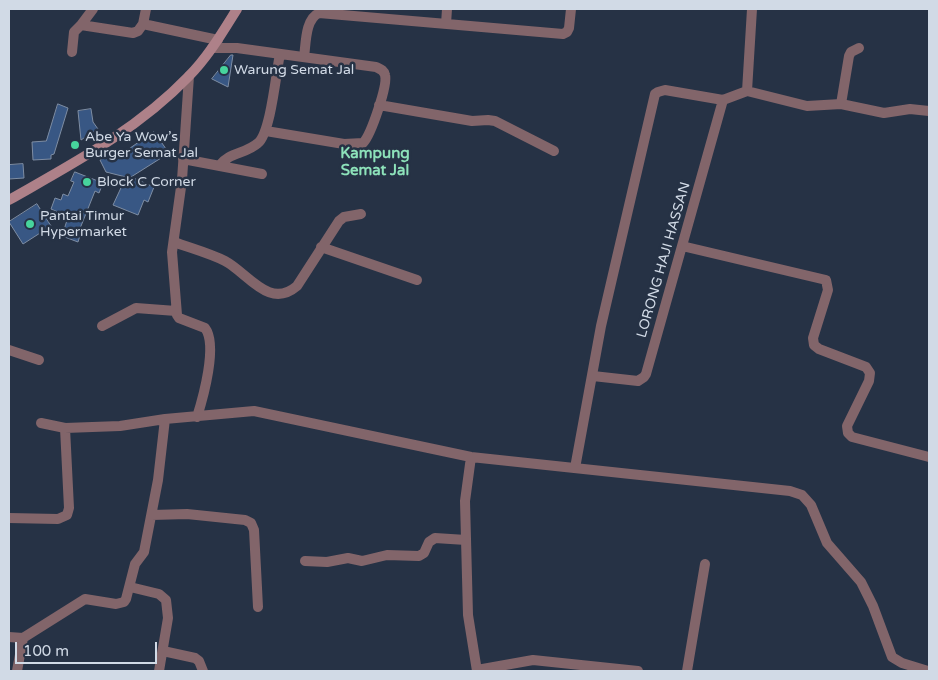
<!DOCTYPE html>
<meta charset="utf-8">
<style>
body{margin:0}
#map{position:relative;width:938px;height:680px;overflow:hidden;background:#263245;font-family:"Varela Round",sans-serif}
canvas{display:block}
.frame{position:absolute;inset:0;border:10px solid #d1dae6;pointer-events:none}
.scale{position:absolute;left:15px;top:642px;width:142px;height:22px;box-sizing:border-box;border:2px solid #d1dae6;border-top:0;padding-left:6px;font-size:15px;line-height:18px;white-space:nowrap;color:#d1dae6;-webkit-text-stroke:4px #263245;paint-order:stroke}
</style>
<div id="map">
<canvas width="938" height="680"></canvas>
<div class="frame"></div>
<div class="scale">100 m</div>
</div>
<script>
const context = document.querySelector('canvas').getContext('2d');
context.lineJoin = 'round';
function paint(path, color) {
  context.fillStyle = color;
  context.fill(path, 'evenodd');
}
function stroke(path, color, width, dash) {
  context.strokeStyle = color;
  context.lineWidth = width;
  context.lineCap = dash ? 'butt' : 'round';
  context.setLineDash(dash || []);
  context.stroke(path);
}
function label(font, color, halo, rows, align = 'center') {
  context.font = font + ' "Varela Round",sans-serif';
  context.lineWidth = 5;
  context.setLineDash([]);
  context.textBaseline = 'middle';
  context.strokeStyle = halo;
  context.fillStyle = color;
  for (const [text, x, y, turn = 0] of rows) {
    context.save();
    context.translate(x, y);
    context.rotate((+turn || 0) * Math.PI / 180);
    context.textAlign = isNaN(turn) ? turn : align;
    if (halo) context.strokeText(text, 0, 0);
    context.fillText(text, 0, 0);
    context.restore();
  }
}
const building = new Path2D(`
 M231 55H233L228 87 212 79Z
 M58 104 68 108 54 154 51 155V159L33 160 32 142 46 141Z
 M91 109 93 122 98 129 81 140 78 111Z
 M154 132 169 153 131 177 154 187 148 202 144 200 138 215 113 205 126 177 106 172 100 160 112 153 115 158Z
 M23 164 24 178 9 179V165Z
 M75 172 103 183 99 193 95 191 79 231 81 232 78 242 62 236 69 214 67 216 51 209 55 198 61 200 63 194 68 196 74 182 71 181Z
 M37 204 51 226 23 244 9 222Z`);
const street = new Path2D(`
 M93 9 81 25 133 33 138 31 143 24
 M146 9 143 24 218 40
 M446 24 447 9
 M212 48H237L376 67C380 69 384 70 385 75 388 85 371 135 363 143L344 144 266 131
 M72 52 74 32 81 25
 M304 57C306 44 305 19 319 13L563 34 567 32 569 28 571 9
 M189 76 182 180 172 252 177 315 179 318 205 328C218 345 203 398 197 417
 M747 91 752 9
 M841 104 849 56 851 52 859 48
 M379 105 472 121 488 120 495 121 554 151
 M183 159 262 174
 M219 166C229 152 246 154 258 143 271 132 276 72 280 54
 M174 242C190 248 209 253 225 261 248 273 269 310 297 286L339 221 344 217 361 214
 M682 246 826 280 828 290 813 338 814 345 819 349 866 367 870 373 869 381 847 426 848 433 852 437 929 457
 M321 247 417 280
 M102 326 136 308 176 311
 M9 350 39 360
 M593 376 638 381 644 377 646 374 723 100
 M41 423 65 428 120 426 165 419 254 411 471 457 790 491 802 495 811 505 827 543 861 582 873 606 892 657 902 663 928 671
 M471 457 465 501 468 615 477 671
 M575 468 601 326 655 94 658 92 665 90 723 100 747 91 807 106 841 104 884 113 910 109 929 111
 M152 515 187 514 245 520 251 523 254 530 258 607
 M9 518 58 519 67 515 69 508 65 428
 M305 561 327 562 348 558 362 561 387 555 419 556 424 553 429 542 435 538 466 540
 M130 587 159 594 166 600 168 618 159 671
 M9 637 23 638 85 599 116 604 124 602 126 599 135 564 144 552 158 480 165 419
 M163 651 195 658 199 661 203 671
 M477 670 533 660 638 671
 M17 671 23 638
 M687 671 705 564`);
const secondary = new Path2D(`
 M9 200C72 164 137 130 188 77 208 57 222 33 237 9`);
const markers = [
 [224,70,5,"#47d49d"],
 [75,145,5,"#47d49d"],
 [87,182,5,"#47d49d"],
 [30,224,5,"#47d49d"]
];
const poiNames = [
 ["Warung Semat Jal",234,70],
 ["Abe Ya Wow’s",85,137],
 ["Burger Semat Jal",85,153],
 ["Block C Corner",97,182],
 ["Pantai Timur",40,216],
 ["Hypermarket",40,232]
];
const streetNames = [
 ["LORONG HAJI HASSAN",664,260,-74]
];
const neighbourhoodNames = [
 ["Kampung",375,154],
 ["Semat Jal",375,171]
];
paint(building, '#385784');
stroke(building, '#7e8da3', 1);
stroke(street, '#82656a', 10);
stroke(secondary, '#ae8189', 10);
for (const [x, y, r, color] of markers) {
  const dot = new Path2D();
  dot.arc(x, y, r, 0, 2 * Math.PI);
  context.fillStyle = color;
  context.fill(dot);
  stroke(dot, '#263245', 2);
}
label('14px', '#d1dae6', '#263245', poiNames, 'left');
label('14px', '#d1dae6', '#263245', streetNames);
label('bold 15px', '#8de2ba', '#263245', neighbourhoodNames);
</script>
